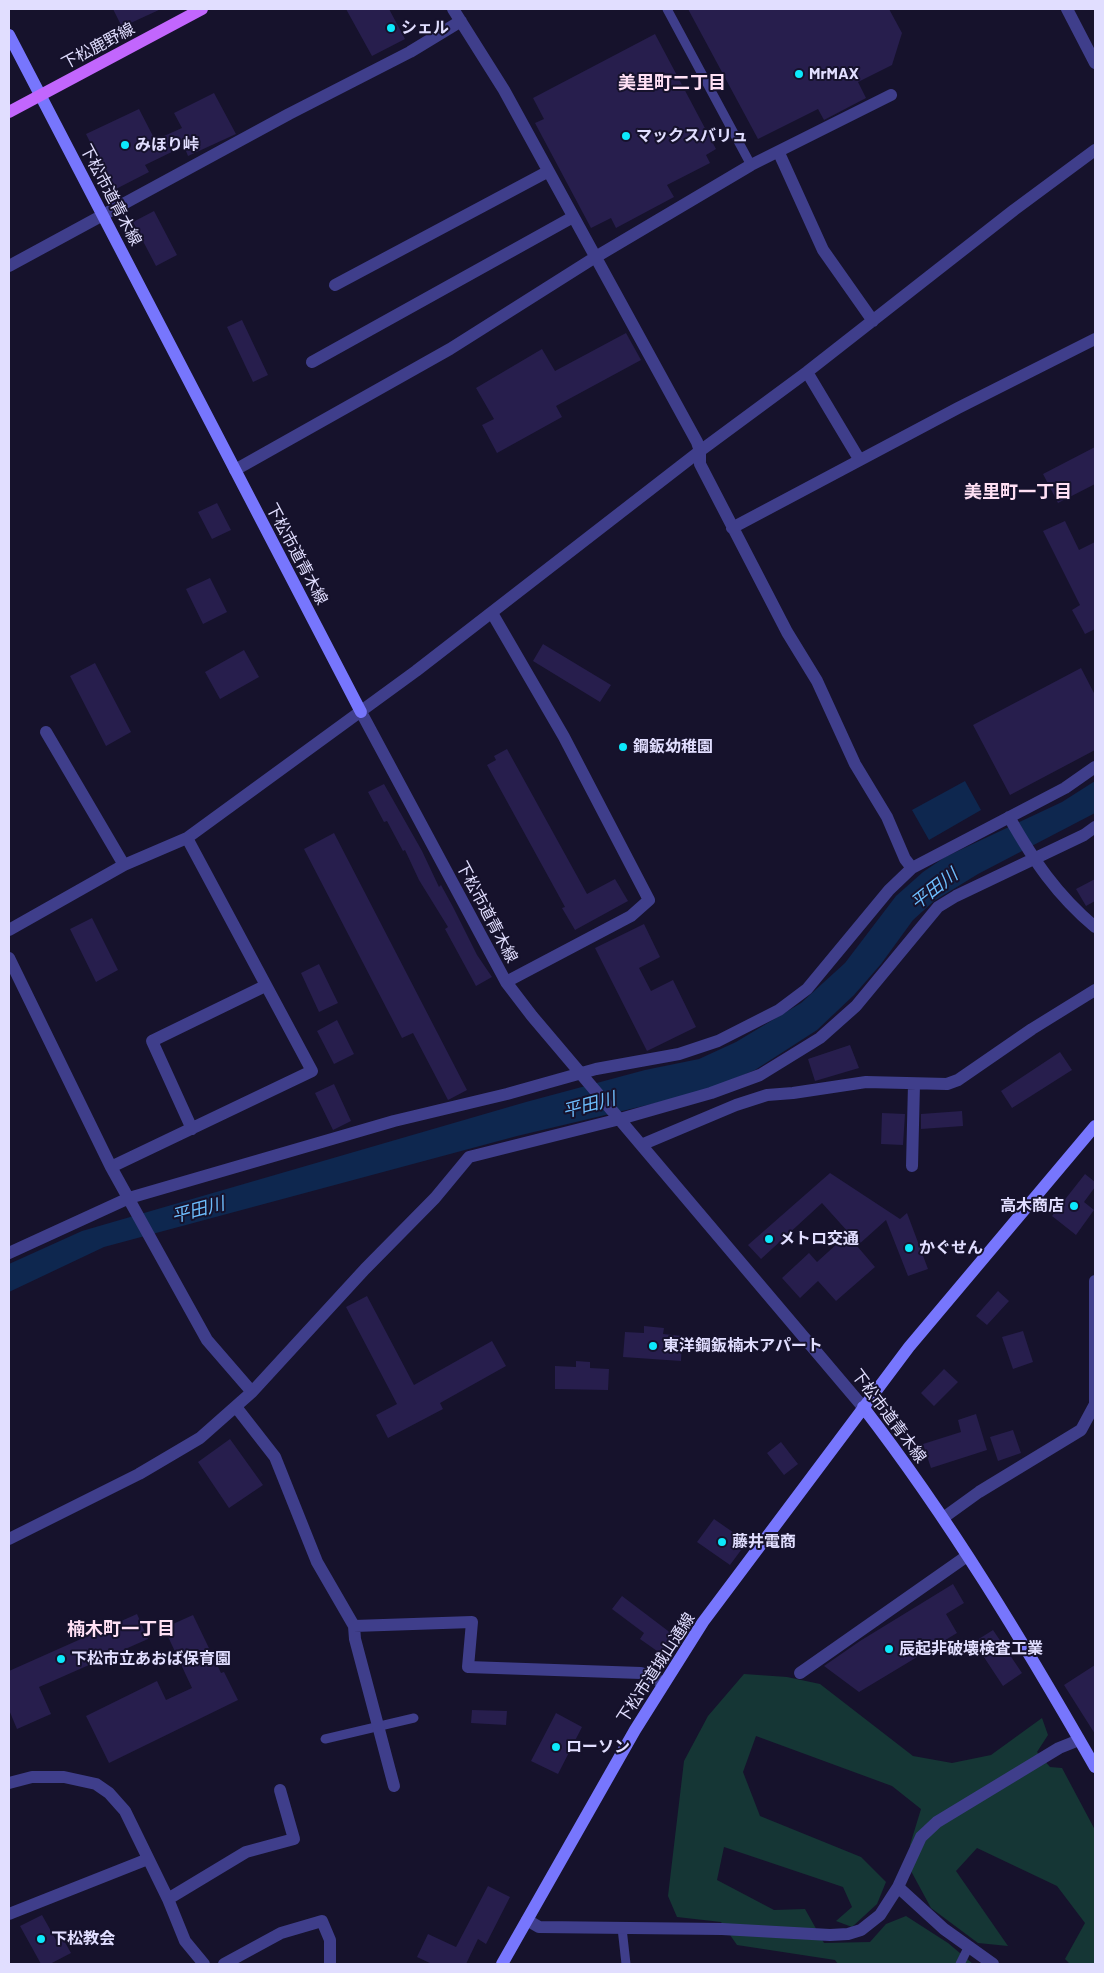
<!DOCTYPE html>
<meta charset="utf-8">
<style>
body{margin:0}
#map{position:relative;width:1104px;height:1973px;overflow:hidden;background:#16122c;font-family:Barlow,sans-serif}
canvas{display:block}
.frame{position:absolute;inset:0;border:10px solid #e1deff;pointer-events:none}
</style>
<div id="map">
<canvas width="1104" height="1973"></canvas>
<div class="frame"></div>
</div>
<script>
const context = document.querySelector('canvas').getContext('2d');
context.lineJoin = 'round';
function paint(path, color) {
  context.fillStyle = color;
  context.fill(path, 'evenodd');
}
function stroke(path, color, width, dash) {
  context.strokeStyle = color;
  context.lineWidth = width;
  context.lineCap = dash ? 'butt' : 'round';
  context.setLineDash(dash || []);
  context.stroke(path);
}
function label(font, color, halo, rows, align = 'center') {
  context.font = font + ' Barlow,"Noto Sans JP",sans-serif';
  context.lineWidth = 4;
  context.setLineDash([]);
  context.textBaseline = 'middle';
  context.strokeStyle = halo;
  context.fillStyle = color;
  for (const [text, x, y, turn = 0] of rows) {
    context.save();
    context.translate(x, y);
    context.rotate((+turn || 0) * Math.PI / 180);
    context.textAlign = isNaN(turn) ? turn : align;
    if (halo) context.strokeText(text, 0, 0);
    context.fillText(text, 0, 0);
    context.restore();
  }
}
const green = new Path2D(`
 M744 1674 787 1677 820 1684 913 1756 952 1763 991 1755 1042 1718 1048 1735 1037 1752 1050 1767 1062 1768 1095 1830V1964H1070L1065 1959 1085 1923 1057 1886 977 1848 956 1871 1008 1946 978 1943 931 1908 911 1871 910 1845 921 1809 892 1786 756 1736 743 1772 760 1816 861 1857 886 1882 877 1904 852 1927 836 1921 852 1907 843 1887 724 1847 717 1880 774 1910 805 1909 824 1943 870 1942 886 1924 906 1916 948 1943 973 1964H838L835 1960 737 1945 721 1922 677 1917 668 1896 684 1761 708 1716Z`);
const water = new Path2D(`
 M965 781 981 810 929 840 912 810Z
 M1095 781V813L978 874 934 901 913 920 881 964 854 995 817 1030 755 1070 702 1092 517 1136 104 1247 9 1292V1264L82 1231 526 1102 645 1070 699 1059 736 1042 801 1003 845 963 896 896 923 872 945 857 1062 802Z`);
const building = new Path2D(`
 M113 9H161L122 27Z
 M346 9H389L405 39 372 56Z
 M688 9H889L902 33 892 65 858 82 866 98 824 120 818 109 758 139Z
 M655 34 716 149 706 155 710 163 667 185 674 197 616 228 611 218 591 228 535 123 544 119 533 98Z
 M214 93 236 134 188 156 184 146 145 165 149 172 114 190 86 134 139 109 155 140 182 128 174 113Z
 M154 211 177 255 156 266 133 222Z
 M242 320 268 375 253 382 227 327Z
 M626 333 641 360 556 406 562 417 497 453 482 425 494 419 476 388 542 349 555 371Z
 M1095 447V484L1058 503 1043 474Z
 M217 503 231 530 212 539 198 512Z
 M1065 521 1079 550 1095 542V629L1085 634 1072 610 1080 605 1043 531Z
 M210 578 227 612 203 624 186 589Z
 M543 644 611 685 600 702 533 661Z
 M244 650 259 677 220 699 205 672Z
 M95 663 131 732 106 746 70 676Z
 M1081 668 1095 695V750L1010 795 973 725Z
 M507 749 587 894 615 879 628 901 575 930 562 908 565 907 487 765 496 760 494 756Z
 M384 784 422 851 439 887 441 885 453 907 477 955 492 977 476 986 445 929 448 927 419 880 405 850 403 851 387 821 384 822 368 792Z
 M334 833 467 1090 450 1099 448 1100 413 1033 402 1038 304 849Z
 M1095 879V901L1086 906 1076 889Z
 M92 918 118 970 96 982 70 929Z
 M644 924 660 957 639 968 651 991 673 980 696 1027 647 1051 595 948Z
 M319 964 338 1003 319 1012 301 973Z
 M337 1020 354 1054 334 1064 317 1031Z
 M850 1045 859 1068 815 1081 808 1059Z
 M1060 1052 1072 1070 1012 1108 1001 1091Z
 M334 1084 351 1121 333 1130 315 1093Z
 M962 1111 963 1126 921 1129V1114Z
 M882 1113 905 1114 903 1145 881 1144Z
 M830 1173 900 1219 907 1213 928 1269 908 1276 886 1220 857 1246 875 1267 836 1301 818 1281 800 1298 782 1278 809 1253 817 1262 849 1233 822 1203 761 1259 748 1245Z
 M1085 1174 1095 1182V1187L1084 1202 1094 1210 1076 1235 1052 1216Z
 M998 1291 1009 1301 987 1325 976 1316Z
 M367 1296 414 1385 492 1341 506 1366 440 1403 443 1409 388 1438 376 1415 397 1404 346 1307Z
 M644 1326 664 1328 663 1334 682 1336 681 1361 623 1357 625 1332 644 1333Z
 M1023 1331 1033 1362 1013 1369 1002 1337Z
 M576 1361 590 1362V1368L609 1369 608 1390 555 1389V1366L576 1367Z
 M944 1369 958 1382 934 1406 921 1393Z
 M976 1414 987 1450 931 1468 923 1444 961 1432 958 1420Z
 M1013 1430 1021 1453 998 1461 990 1437Z
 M230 1439 263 1485 229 1508 198 1462Z
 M781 1442 798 1464 784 1475 767 1453Z
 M714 1519 747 1542 730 1565 697 1542Z
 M953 1584 964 1603 946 1614 957 1633 859 1692 824 1666 860 1641Z
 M622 1596 680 1640 667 1658 640 1639 644 1633 612 1609Z
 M137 1614 148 1639 39 1687 51 1714 17 1729 9 1710V1671Z
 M193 1615 221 1673 224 1672 238 1700 109 1763 86 1716 157 1681 166 1700 192 1688 164 1628Z
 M993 1630 1022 1673 1003 1686 974 1642Z
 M1095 1665V1734L1064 1685Z
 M472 1710 507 1711 506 1725 471 1723Z
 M556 1713 582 1727 558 1774 531 1761Z
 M488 1886 510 1897 486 1944 478 1939 466 1964H432L417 1957 428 1934 456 1947Z
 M42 1915 56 1940 62 1937 71 1953 50 1964H41L20 1926Z`);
const lane = new Path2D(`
 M667 9 751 165
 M325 1739 414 1718
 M622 1928 626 1964
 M960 1964 968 1948`);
const street = new Path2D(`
 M453 9 504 90 697 442 700 451V464L787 632 817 681 855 764 887 817 905 859 912 868
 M1067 9 1095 63
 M779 153 823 250 873 321
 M9 266 289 114 410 52 461 21
 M335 285 547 172
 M312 362 573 217
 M807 372 859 459
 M235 470 450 349 594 258 751 165 891 95
 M732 528 958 408 1095 339
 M492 613 564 737 649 900 631 916 506 982
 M361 712 506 982 532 1016 863 1407
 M46 732 124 865
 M1009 817C1034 861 1056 894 1095 927
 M9 930 124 865 187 838 416 671 700 451 807 372 1014 210 1095 150
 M9 958 111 1167 207 1340 252 1392
 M192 1129 152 1041 265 986
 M641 1145 736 1105 767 1095 793 1093 866 1082 947 1084 958 1080 1032 1029 1095 990
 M912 1166 914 1084
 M111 1167 312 1071 187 838
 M9 1253 129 1198 394 1121 507 1094 596 1069 679 1054 718 1041 779 1010 807 989 889 890 912 868 1065 788 1095 767
 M236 1407 275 1457 317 1562 354 1626 355 1639 394 1786
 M943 1518 979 1492 1081 1430 1095 1404V1281
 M9 1539 139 1474 200 1438 252 1392 365 1269 435 1198 469 1157 620 1119 711 1093 760 1075 820 1038 856 1006 938 907 956 896 1084 835 1095 827
 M354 1626 472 1622 468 1667 641 1673 664 1683
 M800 1673 967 1556
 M9 1783 32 1777H64L96 1784 109 1793 125 1811 168 1899 185 1941 204 1964
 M898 1887 944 1929 993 1964
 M168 1899 246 1852 294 1839 280 1790
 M9 1914 148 1859
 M527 1920 539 1927 722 1929 830 1935 848 1934 861 1930 880 1915 898 1887 921 1837 937 1822 1059 1748 1079 1740
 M224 1964 281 1933 322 1921 330 1940V1964`);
const secondary = new Path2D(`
 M9 35 361 712
 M863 1407C950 1520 1024 1643 1095 1767
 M502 1964 635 1730 703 1622 909 1347 1095 1126`);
const primary = new Path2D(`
 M9 112 202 9`);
const markers = [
 [391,28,5,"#0ce9fc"],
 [799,74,5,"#0ce9fc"],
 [626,136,5,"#0ce9fc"],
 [125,145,5,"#0ce9fc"],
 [623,747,5,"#0ce9fc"],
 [1074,1206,5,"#0ce9fc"],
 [769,1239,5,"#0ce9fc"],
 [909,1248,5,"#0ce9fc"],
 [653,1346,5,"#0ce9fc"],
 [722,1542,5,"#0ce9fc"],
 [889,1649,5,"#0ce9fc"],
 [61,1659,5,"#0ce9fc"],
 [556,1747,5,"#0ce9fc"],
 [41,1939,5,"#0ce9fc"]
];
const poiNames = [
 ["シェル",401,28],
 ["MrMAX",809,74],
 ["マックスバリュ",636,136],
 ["みほり峠",135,145],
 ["鋼鈑幼稚園",633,747],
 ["高木商店",1064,1206,"right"],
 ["メトロ交通",779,1239],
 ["かぐせん",919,1248],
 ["東洋鋼鈑楠木アパート",663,1346],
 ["藤井電商",732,1542],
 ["辰起非破壊検査工業",899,1649],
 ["下松市立あおば保育園",71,1659],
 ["ローソン",566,1747],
 ["下松教会",51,1939]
];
const streetNames = [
 ["下松鹿野線",98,46,-28],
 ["下松市道青木線",111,195,62],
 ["下松市道青木線",297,554,62],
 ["下松市道青木線",487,912,62],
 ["下松市道青木線",889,1416,53],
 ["下松市道城山通線",656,1668,-57]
];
const neighbourhoodNames = [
 ["美里町二丁目",672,83],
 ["美里町一丁目",1018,492],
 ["楠木町一丁目",121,1629]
];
const waterNames = [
 ["平田川",934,889,-38],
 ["平田川",589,1105,-15],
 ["平田川",198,1210,-15]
];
paint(green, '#153635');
paint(water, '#0e274f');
paint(building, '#271e4d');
stroke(lane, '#3f3e8b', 9);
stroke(street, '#3f3e8b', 12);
stroke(secondary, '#7776fd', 12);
stroke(primary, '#c266fd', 12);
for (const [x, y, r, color] of markers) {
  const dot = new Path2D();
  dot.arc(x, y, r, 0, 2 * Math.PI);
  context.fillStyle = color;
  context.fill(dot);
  stroke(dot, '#16122c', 2);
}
label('bold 16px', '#e1deff', '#16122c', poiNames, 'left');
label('16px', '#e1deff', '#16122c', streetNames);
label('bold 18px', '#ffe0f4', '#16122c', neighbourhoodNames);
label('italic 18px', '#6dbdfd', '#16122c', waterNames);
</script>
